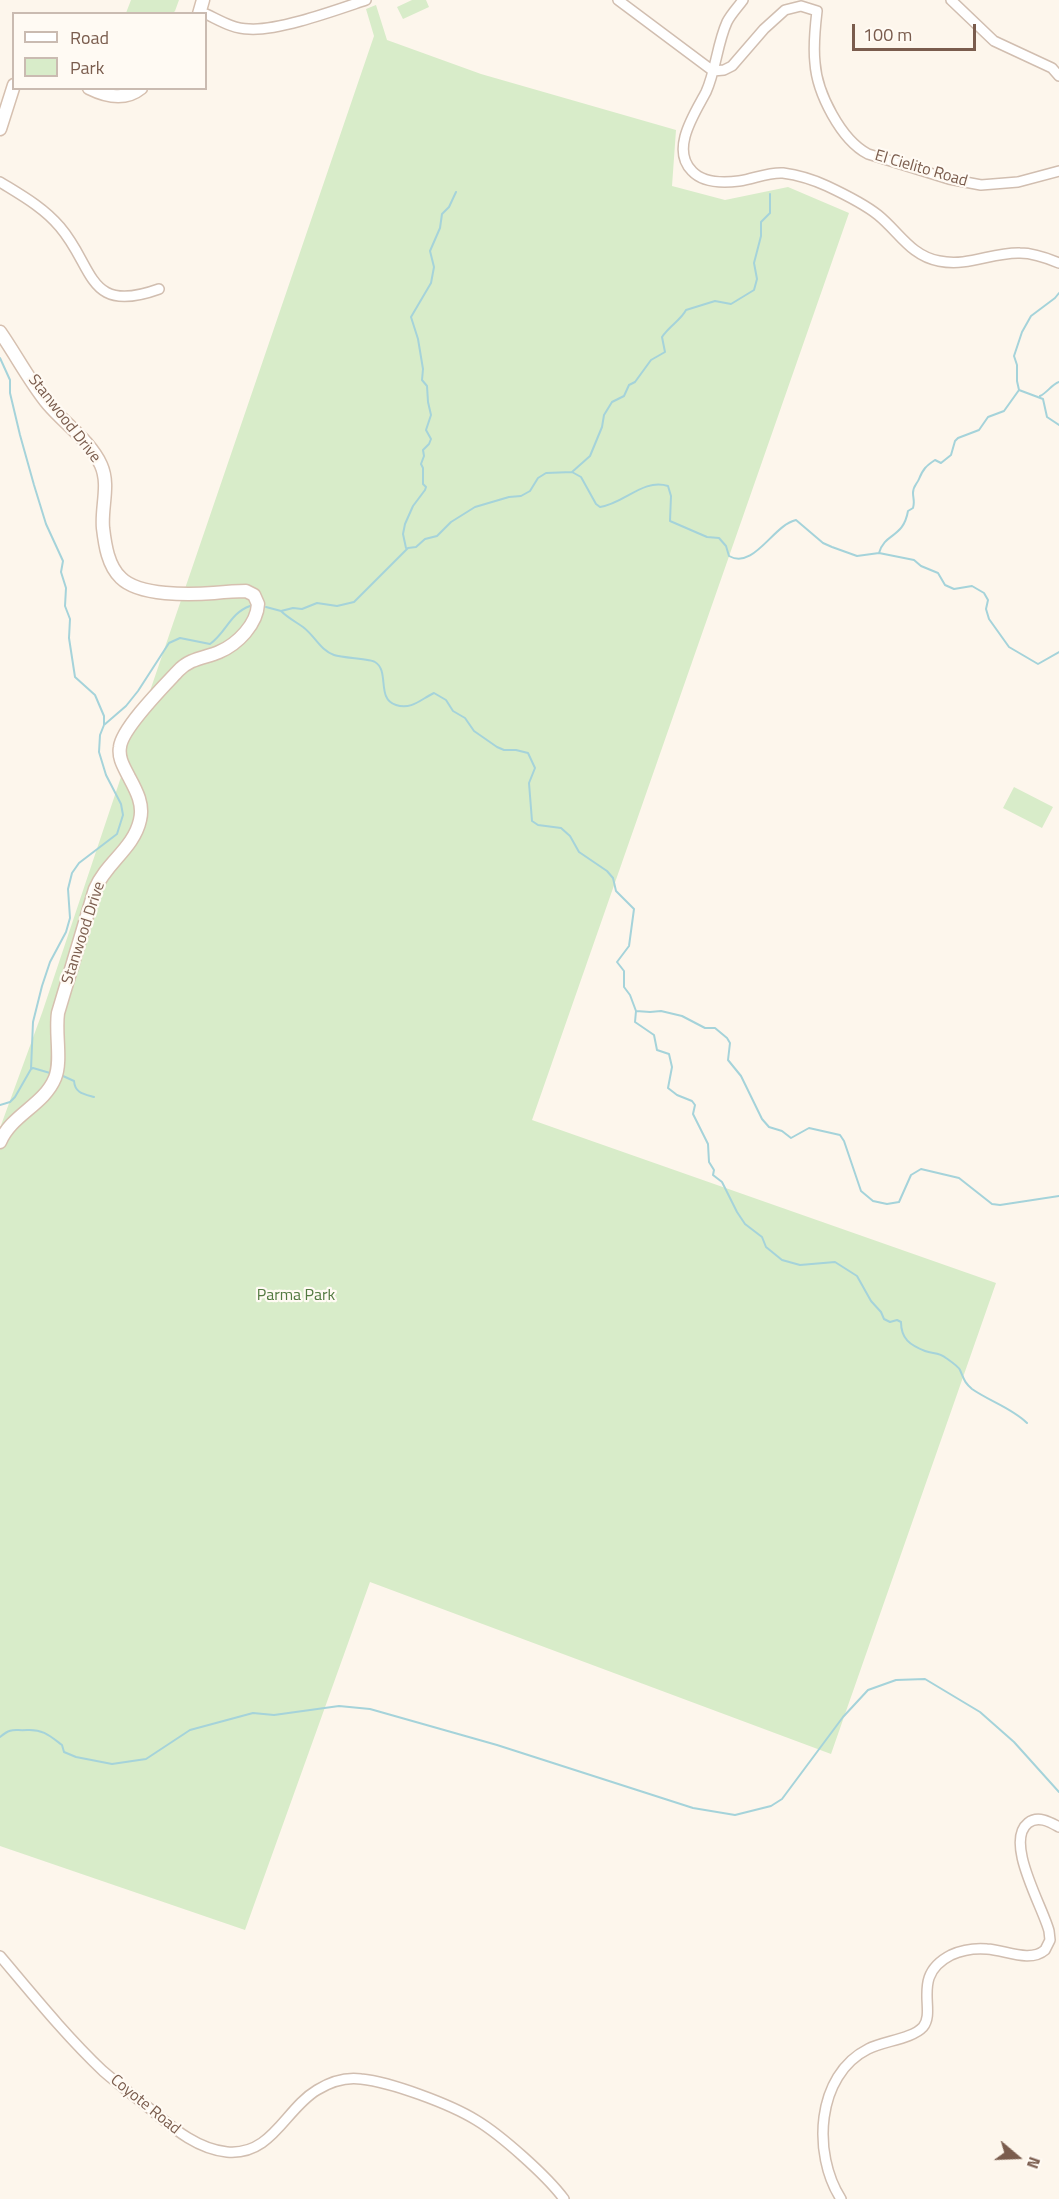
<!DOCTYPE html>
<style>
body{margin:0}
#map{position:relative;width:1059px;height:2199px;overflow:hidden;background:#fdf6ec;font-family:"Titillium Web",sans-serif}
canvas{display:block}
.legend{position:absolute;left:12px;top:12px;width:195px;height:78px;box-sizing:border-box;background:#fffaf3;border:2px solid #cabbb1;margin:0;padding:8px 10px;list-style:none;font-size:18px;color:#7a5c4d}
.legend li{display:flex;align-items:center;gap:12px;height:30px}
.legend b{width:30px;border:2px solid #cabbb1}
.north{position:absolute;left:987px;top:2127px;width:60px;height:60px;-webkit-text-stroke:4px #fffaf3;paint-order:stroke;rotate:109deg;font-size:16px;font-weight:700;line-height:24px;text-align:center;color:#7a5c4d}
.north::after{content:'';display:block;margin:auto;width:21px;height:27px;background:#7a5c4d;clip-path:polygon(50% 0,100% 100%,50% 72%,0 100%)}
.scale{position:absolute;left:852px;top:24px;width:124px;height:27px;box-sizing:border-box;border:3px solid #7a5c4d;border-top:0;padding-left:8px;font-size:18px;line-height:21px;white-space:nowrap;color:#7a5c4d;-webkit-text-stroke:4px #fffaf3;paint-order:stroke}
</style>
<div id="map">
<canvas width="1059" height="2199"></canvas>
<ul class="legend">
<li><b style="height:8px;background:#fff"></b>Road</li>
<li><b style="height:16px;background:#d8ecc9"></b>Park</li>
</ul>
<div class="north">N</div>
<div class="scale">100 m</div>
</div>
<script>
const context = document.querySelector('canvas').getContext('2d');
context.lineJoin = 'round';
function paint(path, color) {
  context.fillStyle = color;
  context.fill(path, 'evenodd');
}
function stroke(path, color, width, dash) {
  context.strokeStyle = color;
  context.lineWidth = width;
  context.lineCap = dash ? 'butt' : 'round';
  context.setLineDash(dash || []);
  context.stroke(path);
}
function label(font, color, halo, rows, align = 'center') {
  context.font = font + ' "Titillium Web",sans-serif';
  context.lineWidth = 4.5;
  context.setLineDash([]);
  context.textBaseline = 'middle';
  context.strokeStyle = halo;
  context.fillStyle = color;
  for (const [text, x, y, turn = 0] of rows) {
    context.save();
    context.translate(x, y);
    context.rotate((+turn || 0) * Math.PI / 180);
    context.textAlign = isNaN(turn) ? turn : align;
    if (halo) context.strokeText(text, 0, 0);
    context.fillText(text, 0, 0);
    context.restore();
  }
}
const green = new Path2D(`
 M131 0H179L175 11 173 13H126Z
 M412 0H426L429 7 403 19 397 7Z
 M376 5 387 40 481 74 676 130 672 186 725 200 788 187 849 213 532 1120 996 1283 831 1754 370 1582 245 1930 0 1846V1128L42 1013 126 762 119 749 138 726 374 36 366 9Z
 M1014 787 1053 807 1042 828 1003 808Z`);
const stream = new Path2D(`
 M0 358 10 380V393L20 435 34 485 46 524 63 561 61 572 66 588 65 606 70 619 69 638 75 677 95 695 104 716V725
 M1019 390 1017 381V365L1014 356 1022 332 1031 316 1055 298 1059 293
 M1040 396C1048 392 1051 385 1059 382
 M572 472 590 456 602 427 604 415 612 402 624 396 629 385 635 382 651 360 665 352 662 337C669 326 681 320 686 310L715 301 731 304 754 290 757 279 754 263 761 236V222L770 213V194
 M406 548 403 534 405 524 413 506 425 490 426 487 423 484V468L421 464 424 456 423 450 429 444 431 439 426 430 431 415 428 402 427 386 422 380 423 369 418 339 411 317 431 283 434 267 430 251 440 228 442 214 449 207 456 192
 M879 553C885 532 903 539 908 511L913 508C915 501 913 499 913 493 913 486 917 484 919 479 923 469 926 466 935 460L941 463 951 455 955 441 958 438 979 430 988 417 1004 411 1019 390 1043 399 1047 417 1059 425
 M266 607 281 611 293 608 302 609 317 603 337 606 354 602 408 548 416 547 425 539 437 536 451 522 475 507 509 497 521 496 530 491 538 478 546 473 572 472 581 477 596 504 600 507C624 504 643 478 668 486L671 496 670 521 707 537 719 538 726 546 729 556C754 570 773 525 796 520L823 543 832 547 857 556 879 553 914 560 921 566 938 573 945 585 954 589 972 586 984 593 988 600 986 609 989 619 1009 647 1038 664 1059 652
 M281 611C288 618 296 622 303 627 315 636 320 650 334 655 343 658 371 659 375 662 390 671 376 699 396 705 412 710 421 699 434 693L446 700 453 711 465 718 474 731 497 747 504 750H516L528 753 535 768 529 783 532 821 538 825 561 828 570 836 579 852 607 871 613 878 616 891 634 909 629 946 617 962 624 971V987L630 995 636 1011 650 1012 661 1011 682 1016 705 1028H715L727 1038 730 1043 728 1060 741 1076 762 1119 769 1127 782 1131 791 1138 809 1128 840 1135 844 1141 861 1191 873 1201 887 1204 899 1202 911 1175 921 1169 959 1178 992 1204 1000 1205 1059 1196
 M636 1011 635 1022 654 1035 657 1050 669 1054 672 1067 668 1088 677 1095 692 1101 695 1105 693 1114 708 1144 709 1162 714 1170 713 1175 722 1182 737 1212 745 1224 762 1237 766 1247 782 1260 800 1265 835 1262 857 1276 871 1301 881 1312 884 1319 890 1322 897 1320 901 1322C901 1339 910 1345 925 1351 933 1354 939 1352 946 1358 950 1361 958 1366 960 1370 964 1379 964 1382 972 1389 989 1401 1012 1408 1027 1423
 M31 1069 33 1068 50 1073
 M63 1076 74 1081C75 1093 83 1094 94 1097
 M0 1105 10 1102 15 1097 31 1069 33 1022 42 986 50 962 66 932 70 918 68 889 72 873 79 863 117 834 123 815 121 804 106 775 99 752 100 735 104 725 126 706 138 691 169 643 180 638 210 644C226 633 230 613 250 606
 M0 1737C12 1727 14 1731 27 1730 43 1729 50 1736 62 1745L64 1752 76 1757 112 1764 146 1759 190 1730 253 1713 274 1715 339 1706 370 1709 497 1745 693 1808 735 1815 771 1806 782 1799 843 1717 868 1690 896 1680 925 1679 980 1712 1014 1742 1059 1792`);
const street = new Path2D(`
 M618 0 713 71 724 70 732 66 764 29 785 10 801 6 817 11C815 28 813 46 815 63 817 93 841 140 868 154L949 179 981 185 1018 182 1059 171
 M743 0C738 7 731 14 727 22 717 44 716 70 706 92 695 113 670 149 692 171 703 183 723 183 739 181 754 179 768 172 783 173 798 175 814 180 827 186 844 194 863 203 878 215 899 232 911 256 939 261 969 267 992 252 1020 253 1033 253 1047 258 1059 263
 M951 0 994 41 1052 68 1059 76
 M206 14C219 20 233 29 249 29 279 31 336 10 366 0
 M0 182C21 195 43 207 60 227 95 268 87 315 159 289
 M0 1956C33 1995 66 2036 103 2071 118 2084 134 2096 149 2108 172 2127 196 2149 227 2152 272 2156 285 2109 317 2090 330 2082 346 2077 361 2079 391 2082 450 2104 476 2120 501 2135 547 2176 564 2199
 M841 2199C812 2154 816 2075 868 2049 883 2041 912 2039 923 2027 937 2010 910 1976 951 1955 962 1950 975 1948 987 1949 1005 1950 1030 1963 1045 1950L1050 1940 1049 1931C1043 1907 1004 1842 1028 1823 1038 1815 1050 1822 1059 1827`);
const secondary = new Path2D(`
 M199 14 203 0
 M89 88C107 97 125 101 141 88
 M0 129 14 85
 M0 332C16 355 30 382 48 404 65 424 90 441 101 465 110 485 101 507 103 528 105 545 108 566 121 578 139 596 190 595 214 593 224 592 235 591 246 591L254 595 258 604C257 624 238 644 219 652 205 658 190 658 178 671 164 686 122 728 120 747 118 758 124 767 129 777 136 790 144 804 140 820 134 848 106 863 95 889L58 1013C55 1033 62 1061 55 1078 44 1105 11 1115 0 1142`);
const streetNames = [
 ["El Cielito Road",921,169,16],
 ["Stanwood Drive",64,419,52],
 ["Stanwood Drive",84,933,-72],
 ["Coyote Road",145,2105,39]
];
const parkNames = [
 ["Parma Park",296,1296]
];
paint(green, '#d8ecc9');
stroke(stream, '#a5d3da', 2);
stroke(street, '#d1beb0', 12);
stroke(secondary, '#d6c0b0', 15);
stroke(street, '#fff', 9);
stroke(secondary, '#fff', 12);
label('16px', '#7a5c4d', '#fffaf3', streetNames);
label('16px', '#537a41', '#fffaf3', parkNames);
</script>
